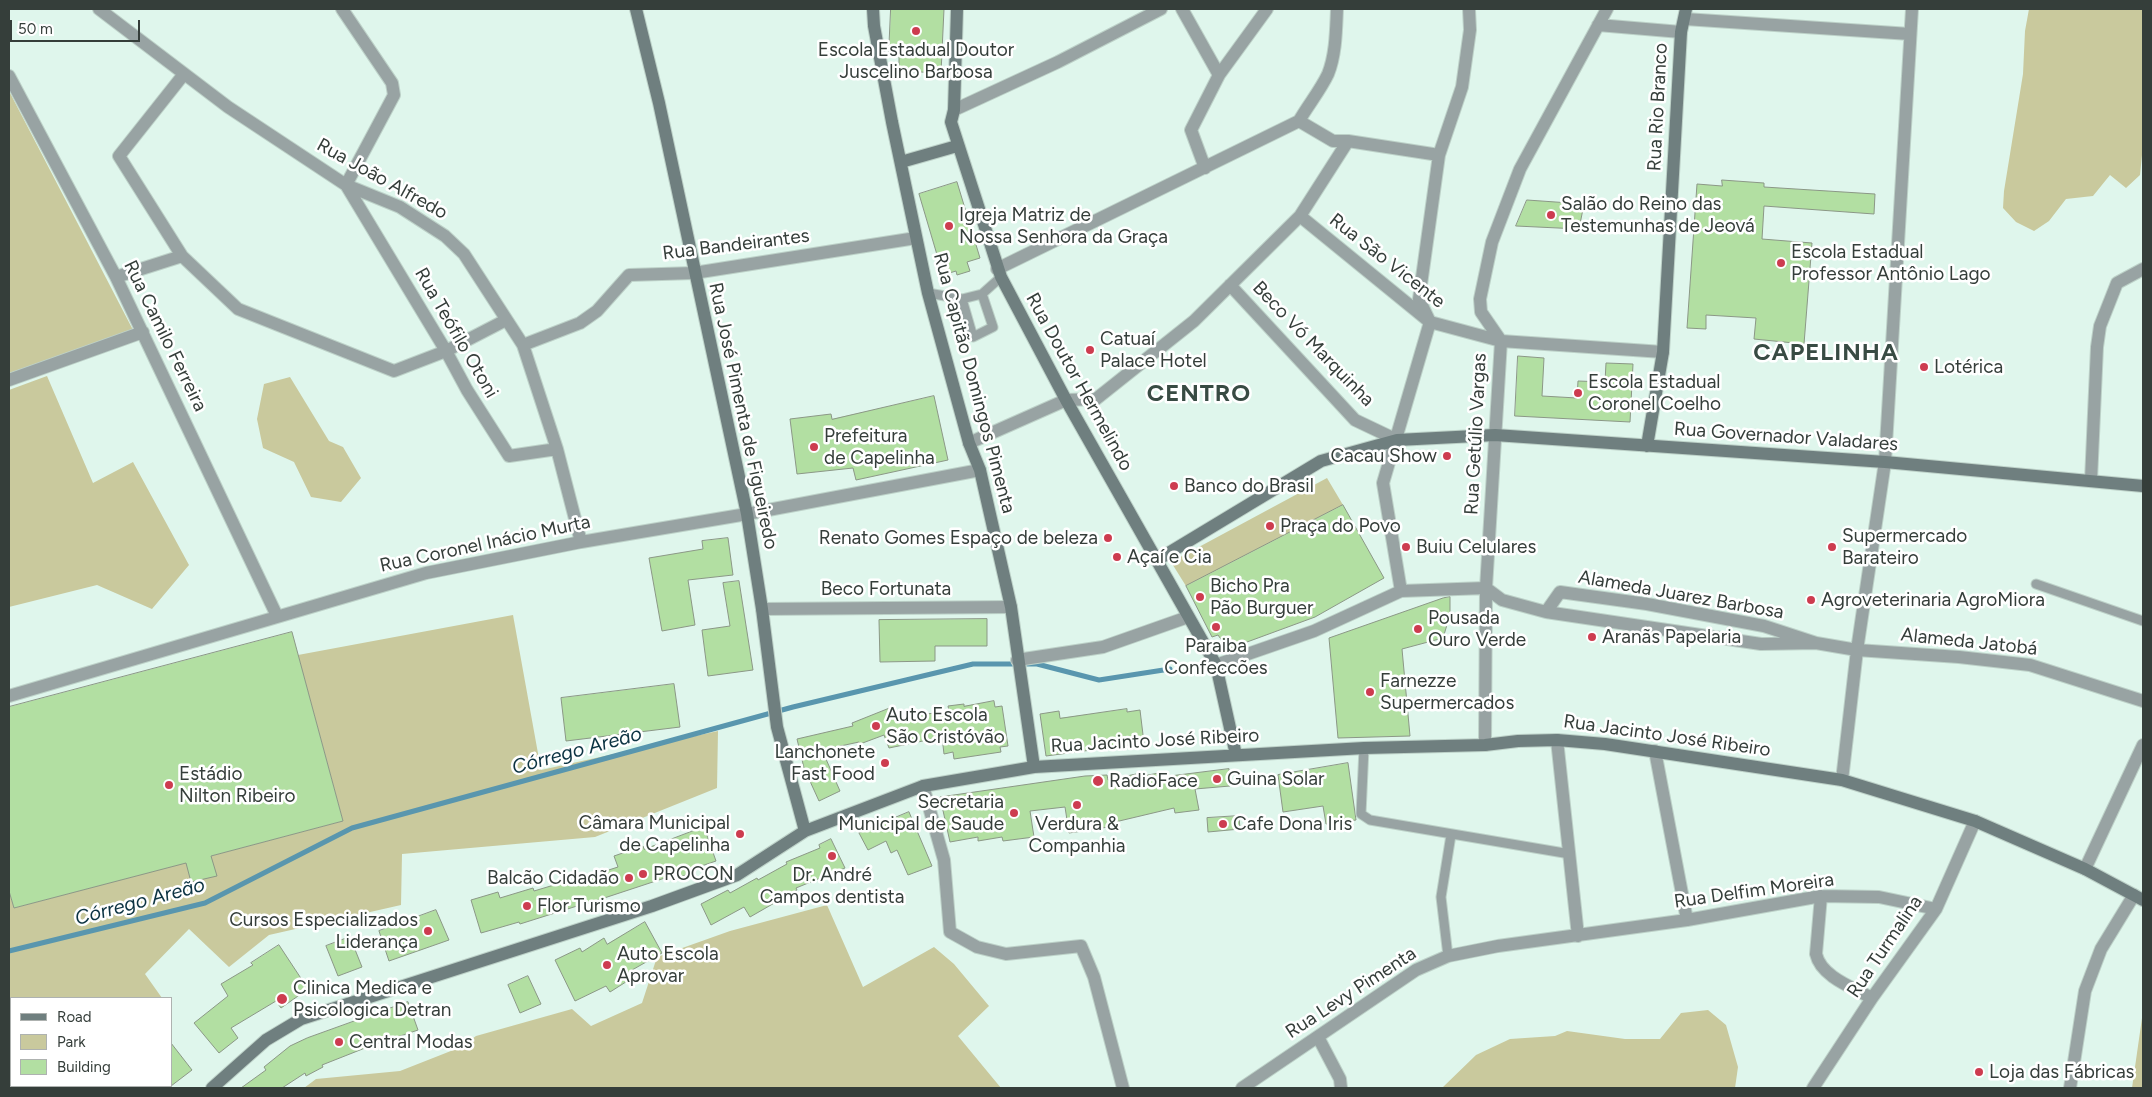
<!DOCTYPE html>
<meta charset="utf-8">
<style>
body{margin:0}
#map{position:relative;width:2152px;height:1097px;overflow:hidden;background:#dff6ec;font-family:Figtree,sans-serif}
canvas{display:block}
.frame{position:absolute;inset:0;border:10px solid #353e3a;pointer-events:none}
.legend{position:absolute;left:10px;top:997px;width:162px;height:90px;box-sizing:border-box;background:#fff;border:1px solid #aeb2b0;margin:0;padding:6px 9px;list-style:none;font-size:15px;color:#353e3a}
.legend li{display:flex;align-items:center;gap:10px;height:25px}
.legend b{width:25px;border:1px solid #aeb2b0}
.scale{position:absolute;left:10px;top:20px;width:130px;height:22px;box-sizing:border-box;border:2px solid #353e3a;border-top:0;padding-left:6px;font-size:15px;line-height:18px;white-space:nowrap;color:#353e3a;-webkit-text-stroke:4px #fff;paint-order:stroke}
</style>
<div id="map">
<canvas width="2152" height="1097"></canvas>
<div class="frame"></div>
<ul class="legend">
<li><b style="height:6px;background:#6f7f7f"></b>Road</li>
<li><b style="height:14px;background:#c9c99d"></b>Park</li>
<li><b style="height:14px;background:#b2dfa2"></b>Building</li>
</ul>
<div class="scale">50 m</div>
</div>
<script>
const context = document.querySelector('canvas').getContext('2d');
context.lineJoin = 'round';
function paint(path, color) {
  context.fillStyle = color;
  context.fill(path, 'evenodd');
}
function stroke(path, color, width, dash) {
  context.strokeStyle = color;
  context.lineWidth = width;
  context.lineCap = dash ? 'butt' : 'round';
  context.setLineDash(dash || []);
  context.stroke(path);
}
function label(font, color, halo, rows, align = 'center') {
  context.font = font + ' Figtree,sans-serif';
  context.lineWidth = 5;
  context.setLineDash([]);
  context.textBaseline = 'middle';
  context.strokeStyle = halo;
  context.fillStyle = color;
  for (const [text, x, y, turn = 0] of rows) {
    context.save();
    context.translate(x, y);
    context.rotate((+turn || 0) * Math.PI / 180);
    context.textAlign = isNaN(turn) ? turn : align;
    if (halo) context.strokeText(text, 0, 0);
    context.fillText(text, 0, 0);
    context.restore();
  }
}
const green = new Path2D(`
 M2029 9H2143V145L2140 175 2126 188 2110 175 2093 196 2066 199 2049 221 2034 231 2016 222 2003 208 2004 191 2023 74 2025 31Z
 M9 91 133 330 9 375Z
 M47 376 93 483 133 462 189 565 152 609 97 585 9 607V390Z
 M290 377 329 441 343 447 361 478 341 502 311 497 294 462 263 448 257 419 264 384Z
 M1327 478 1343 505 1186 586 1171 562Z
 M513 615 541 770 718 731 717 788 595 837 402 854 401 905 269 935 229 967 189 929 145 974 162 998H11V1086H100L95 1088H9V891L14 908 343 821 298 655Z
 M827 905 863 987 934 947 954 964 989 1006 958 1036 1001 1088H304L316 1079 400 1071 461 1047 476 1036 572 1009 591 1026 642 1003 657 957 730 931Z
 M1708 1010 1726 1025 1738 1067 1735 1088H1442L1476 1055 1510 1039 1555 1036 1567 1031 1625 1039H1660L1681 1013Z
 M2143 1011V1088H2132Z`);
const stream = new Path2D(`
 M1027 664H1037L1099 680 1170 669
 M9 951 205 903 352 828 793 707 973 664H1018`);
const building = new Path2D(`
 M891 9H944L941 73 899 71V54L889 53Z
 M1722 180 1764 183V187L1875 194 1874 214 1764 206 1762 239 1812 243 1804 344 1754 339 1756 318 1706 315V329L1687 328 1697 184 1722 186Z
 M957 182 980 258 967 262 970 271 957 275 956 271 943 275 919 194Z
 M1527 200 1584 204 1579 229 1516 226Z
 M1518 356 1544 358 1542 396 1577 398 1578 381 1605 382 1606 363 1633 364 1630 422 1515 416Z
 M934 396 948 460 856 480 853 468 797 474 790 419 831 414 832 419Z
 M1343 505 1384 578 1315 617 1228 649 1218 635 1212 637 1186 586Z
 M728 538 733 575 688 580 695 625 662 631 649 558 703 549 702 541Z
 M739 581 753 670 708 676 702 630 730 626 723 583Z
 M1450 597V615L1443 638 1402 649 1410 736 1338 738 1329 638 1443 598Z
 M987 619V646H935V661L880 662 879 620Z
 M292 632 343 821 211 856 217 876 191 882 186 863 14 908 9 891V707Z
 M674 684 680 727 566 741 561 698Z
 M994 701 995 707 1002 706 1008 746 1000 747 1001 752 954 759 953 752 944 754 942 737 889 748 884 735 860 744 859 742 822 750 840 791 819 801 804 768 797 739 853 726 852 723 892 707 897 718 949 711 948 706 964 704V706Z
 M1127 709V712L1140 710 1144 743 1046 756 1040 714 1059 711 1060 718Z
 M1348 763 1356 820 1326 824 1323 806 1283 812 1278 775Z
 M1229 769 1230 786 1195 789 1199 810 1175 813 1174 808 1115 822V826L1069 833 1065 807 1030 811 1034 837 1003 841 1002 837 978 841V837L950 842 940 797 1085 776 1107 775 1108 780 1136 774 1137 777 1159 773V777Z
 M909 812 932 866 908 875 897 850 891 853 886 841 868 850 859 833Z
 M1239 816 1240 829 1208 832 1207 818Z
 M704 827 716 861 690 870 691 873 675 879 674 875 577 907V906L520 924 519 922 481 933 471 900 498 892 500 898 533 888 534 891 564 882 565 884 618 867 614 856 643 846 644 849Z
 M831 839 845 868 796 888 797 890 750 917 744 907 711 925 701 904 728 890 730 893 757 878 758 880 787 864 786 862 820 848 819 845Z
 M436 910 449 940 389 961 379 931Z
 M645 922 662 953 625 974 629 980 610 992 606 986 575 1001 555 960 580 948 582 952 604 938 607 944Z
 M350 937 362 967 338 976 326 946Z
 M279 945 308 989 281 1008 276 1001 231 1028 238 1038 219 1053 194 1023 228 996 221 984 253 965 251 963Z
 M528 976 541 1004 520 1013 508 985Z
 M408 1002 418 1030 365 1048 322 1065 323 1067 306 1076 305 1073 282 1088H241L266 1070 264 1067 290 1046 307 1038Z
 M171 1043 192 1070 171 1086Z`);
const lane = new Path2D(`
 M928 293 962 299 982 294 1001 277
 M962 299 973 337 993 327 982 294
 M2036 584 2143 621
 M1364 748 1361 814 1370 820 1570 854
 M1448 956 1441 897 1451 835`);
const street = new Path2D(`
 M99 9 228 107 346 185 400 207 445 236 464 254 523 345 557 449 581 542
 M342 9 392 83 394 95 346 185 446 351 467 390 509 456 557 449
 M1182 9 1219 75
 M1685 19 1910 34
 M1598 25 1681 32
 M184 74 119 156 182 256 238 309 394 371 446 351 506 320
 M9 76 116 277 277 616
 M954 110 1058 62 1161 9
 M1299 121 1333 141H1348L1439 155
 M1205 168 1191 130 1219 75 1267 9
 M1300 216 1430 322 1501 341 1663 352
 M997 269 1299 121C1308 105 1320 91 1328 74 1336 54 1336 30 1337 9
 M116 277 182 256
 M1230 285 1355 420 1397 440
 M523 345 580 323 597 311 629 275 694 273 916 238
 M9 380 143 332
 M969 443 1066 400 1096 399 1194 321 1300 216 1348 141
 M2091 480 2097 347 2100 326 2117 283 2143 269
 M1401 591 1383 483 1430 322 1419 299 1439 155 1462 87 1470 30 1469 9
 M762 609 1011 607
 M1546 612 1560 592 1647 604 1764 626 1816 643 1857 650 1959 657 2030 665 2143 701
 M1017 660 1103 647 1188 617
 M1216 665 1314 631 1401 591 1486 588 1502 600 1546 612 1761 644 1816 643
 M9 696 426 573 581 542 747 514 980 470
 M1557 740 1578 936
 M1485 745 1486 588 1501 341 1481 312 1480 299 1492 242 1520 169 1607 9
 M1655 751 1687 920
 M1842 780 1857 650 1885 462 1912 9
 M923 786 944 860 950 932 977 947 1006 954 1081 946 1094 977 1123 1088
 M2085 869 2143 745
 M1821 896 1816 954C1821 977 1854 988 1872 998
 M1318 1037 1340 1079 1341 1088
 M1242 1088 1416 970 1448 956 1498 946 1687 920 1821 896 1879 897 1936 909
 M1813 1088 1872 998 1936 909 1975 821
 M2070 1088 2085 991 2101 949 2134 895`);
const secondary = new Path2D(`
 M636 9 659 103 747 514 762 609 777 727 805 831
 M873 9 874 26 892 122 928 293 969 443 980 470 1011 607 1034 767
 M957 9 954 110 951 122 1001 277 1066 400 1216 665 1236 755
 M901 162 957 146
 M1647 446 1663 352 1681 32 1686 9
 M1157 560 1321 461 1397 440 1495 435 1885 462 2143 486
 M212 1088 266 1040 301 1019 652 906 737 875 805 831 923 786 1034 767 1364 748 1485 745 1518 741 1557 740 1605 744 1842 780 1975 821 2085 869 2143 900`);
const markers = [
 [916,31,5,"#cd3c4f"],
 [1551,215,5,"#cd3c4f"],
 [949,226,5,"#cd3c4f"],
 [1781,263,5,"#cd3c4f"],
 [1090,350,5,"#cd3c4f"],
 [1924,367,5,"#cd3c4f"],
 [1578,393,5,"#cd3c4f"],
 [814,447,5,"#cd3c4f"],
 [1447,456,5,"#cd3c4f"],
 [1174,486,5,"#cd3c4f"],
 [1270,526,5,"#cd3c4f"],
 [1108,538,5,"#cd3c4f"],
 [1406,547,5,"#cd3c4f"],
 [1832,547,5,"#cd3c4f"],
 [1117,557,5,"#cd3c4f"],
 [1200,597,5,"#cd3c4f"],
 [1811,600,5,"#cd3c4f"],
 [1216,627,5,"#cd3c4f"],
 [1418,629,5,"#cd3c4f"],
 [1592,637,5,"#cd3c4f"],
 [1370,692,5,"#cd3c4f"],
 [876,726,5,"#cd3c4f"],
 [885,763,5,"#cd3c4f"],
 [1217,779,5,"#cd3c4f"],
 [1098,781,6,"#cd3c4f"],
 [169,785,5,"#cd3c4f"],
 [1077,805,5,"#cd3c4f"],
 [1014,813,5,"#cd3c4f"],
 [1223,824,5,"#cd3c4f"],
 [740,834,5,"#cd3c4f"],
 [832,856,5,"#cd3c4f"],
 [643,874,5,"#cd3c4f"],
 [629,878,5,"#cd3c4f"],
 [527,906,5,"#cd3c4f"],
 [428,931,5,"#cd3c4f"],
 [607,965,5,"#cd3c4f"],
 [282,999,6,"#cd3c4f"],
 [339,1042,5,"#cd3c4f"],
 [1979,1072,5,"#cd3c4f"]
];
const poiNames = [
 ["Escola Estadual Doutor",916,50,"center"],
 ["Juscelino Barbosa",916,72,"center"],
 ["Salão do Reino das",1561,204],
 ["Testemunhas de Jeová",1561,226],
 ["Igreja Matriz de",959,215],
 ["Nossa Senhora da Graça",959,237],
 ["Escola Estadual",1791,252],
 ["Professor Antônio Lago",1791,274],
 ["Catuaí",1100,339],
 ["Palace Hotel",1100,361],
 ["Lotérica",1934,367],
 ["Escola Estadual",1588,382],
 ["Coronel Coelho",1588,404],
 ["Prefeitura",824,436],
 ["de Capelinha",824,458],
 ["Cacau Show",1437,456,"right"],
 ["Banco do Brasil",1184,486],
 ["Praça do Povo",1280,526],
 ["Supermercado",1842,536],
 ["Barateiro",1842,558],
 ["Renato Gomes Espaço de beleza",1098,538,"right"],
 ["Buiu Celulares",1416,547],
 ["Açaí e Cia",1127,557],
 ["Bicho Pra",1210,586],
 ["Pão Burguer",1210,608],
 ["Agroveterinaria AgroMiora",1821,600],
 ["Pousada",1428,618],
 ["Ouro Verde",1428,640],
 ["Aranãs Papelaria",1602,637],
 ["Paraiba",1216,646,"center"],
 ["Confeccões",1216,668,"center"],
 ["Farnezze",1380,681],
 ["Supermercados",1380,703],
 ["Auto Escola",886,715],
 ["São Cristóvão",886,737],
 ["Lanchonete",875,752,"right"],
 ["Fast Food",875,774,"right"],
 ["Estádio",179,774],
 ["Nilton Ribeiro",179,796],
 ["Guina Solar",1227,779],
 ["RadioFace",1109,781],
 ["Secretaria",1004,802,"right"],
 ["Municipal de Saude",1004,824,"right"],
 ["Câmara Municipal",730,823,"right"],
 ["de Capelinha",730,845,"right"],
 ["Verdura &",1077,824,"center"],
 ["Companhia",1077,846,"center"],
 ["Cafe Dona Iris",1233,824],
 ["PROCON",653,874],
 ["Dr. André",832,875,"center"],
 ["Campos dentista",832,897,"center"],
 ["Balcão Cidadão",619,878,"right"],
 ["Flor Turismo",537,906],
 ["Cursos Especializados",418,920,"right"],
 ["Liderança",418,942,"right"],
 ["Auto Escola",617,954],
 ["Aprovar",617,976],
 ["Clinica Medica e",293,988],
 ["Psicologica Detran",293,1010],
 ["Central Modas",349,1042],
 ["Loja das Fábricas",1989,1072]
];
const streetNames = [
 ["Rua Rio Branco",1658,107,-87],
 ["Rua João Alfredo",382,179,29],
 ["Rua Bandeirantes",736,245,-7],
 ["Rua São Vicente",1387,261,38],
 ["Rua Teófilo Otoni",456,333,60],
 ["Rua Camilo Ferreira",165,336,64],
 ["Beco Vó Marquinha",1313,344,46],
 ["Rua Doutor Hermelindo",1079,382,61],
 ["Rua Capitão Domingos Pimenta",974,383,75],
 ["Rua José Pimenta de Figueiredo",743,416,78],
 ["Rua Getúlio Vargas",1476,434,-87],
 ["Rua Governador Valadares",1786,437,4],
 ["Rua Coronel Inácio Murta",485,544,-12],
 ["Beco Fortunata",886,589],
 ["Alameda Juarez Barbosa",1681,595,10],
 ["Alameda Jatobá",1969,642,6],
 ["Rua Jacinto José Ribeiro",1667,736,8],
 ["Rua Jacinto José Ribeiro",1155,741,-3],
 ["Rua Delfim Moreira",1754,891,-8],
 ["Rua Turmalina",1885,947,-56],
 ["Rua Levy Pimenta",1351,993,-33]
];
const waterNames = [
 ["Córrego Areão",577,751,-15],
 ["Córrego Areão",140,902,-15]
];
const districtNames = [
 ["CAPELINHA",1826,353],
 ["CENTRO",1199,394]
];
paint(green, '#c9c99d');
stroke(stream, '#5996ae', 5);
paint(building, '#b2dfa2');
stroke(building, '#8b9786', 1);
stroke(lane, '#bdd1c8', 11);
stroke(street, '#bdd1c8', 14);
stroke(secondary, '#bdd1c8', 14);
stroke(lane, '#98a3a3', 9);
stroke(street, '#98a3a3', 12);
stroke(secondary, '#6f7f7f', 12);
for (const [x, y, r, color] of markers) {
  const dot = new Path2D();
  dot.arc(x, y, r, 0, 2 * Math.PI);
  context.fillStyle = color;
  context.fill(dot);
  stroke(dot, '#fff', 2);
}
label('19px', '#353e3a', '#fff', poiNames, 'left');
label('19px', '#353e3a', '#fff', streetNames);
label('italic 20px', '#0c3342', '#fff', waterNames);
context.letterSpacing = '1px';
label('bold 24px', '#384b43', '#fff', districtNames);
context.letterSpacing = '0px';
</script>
